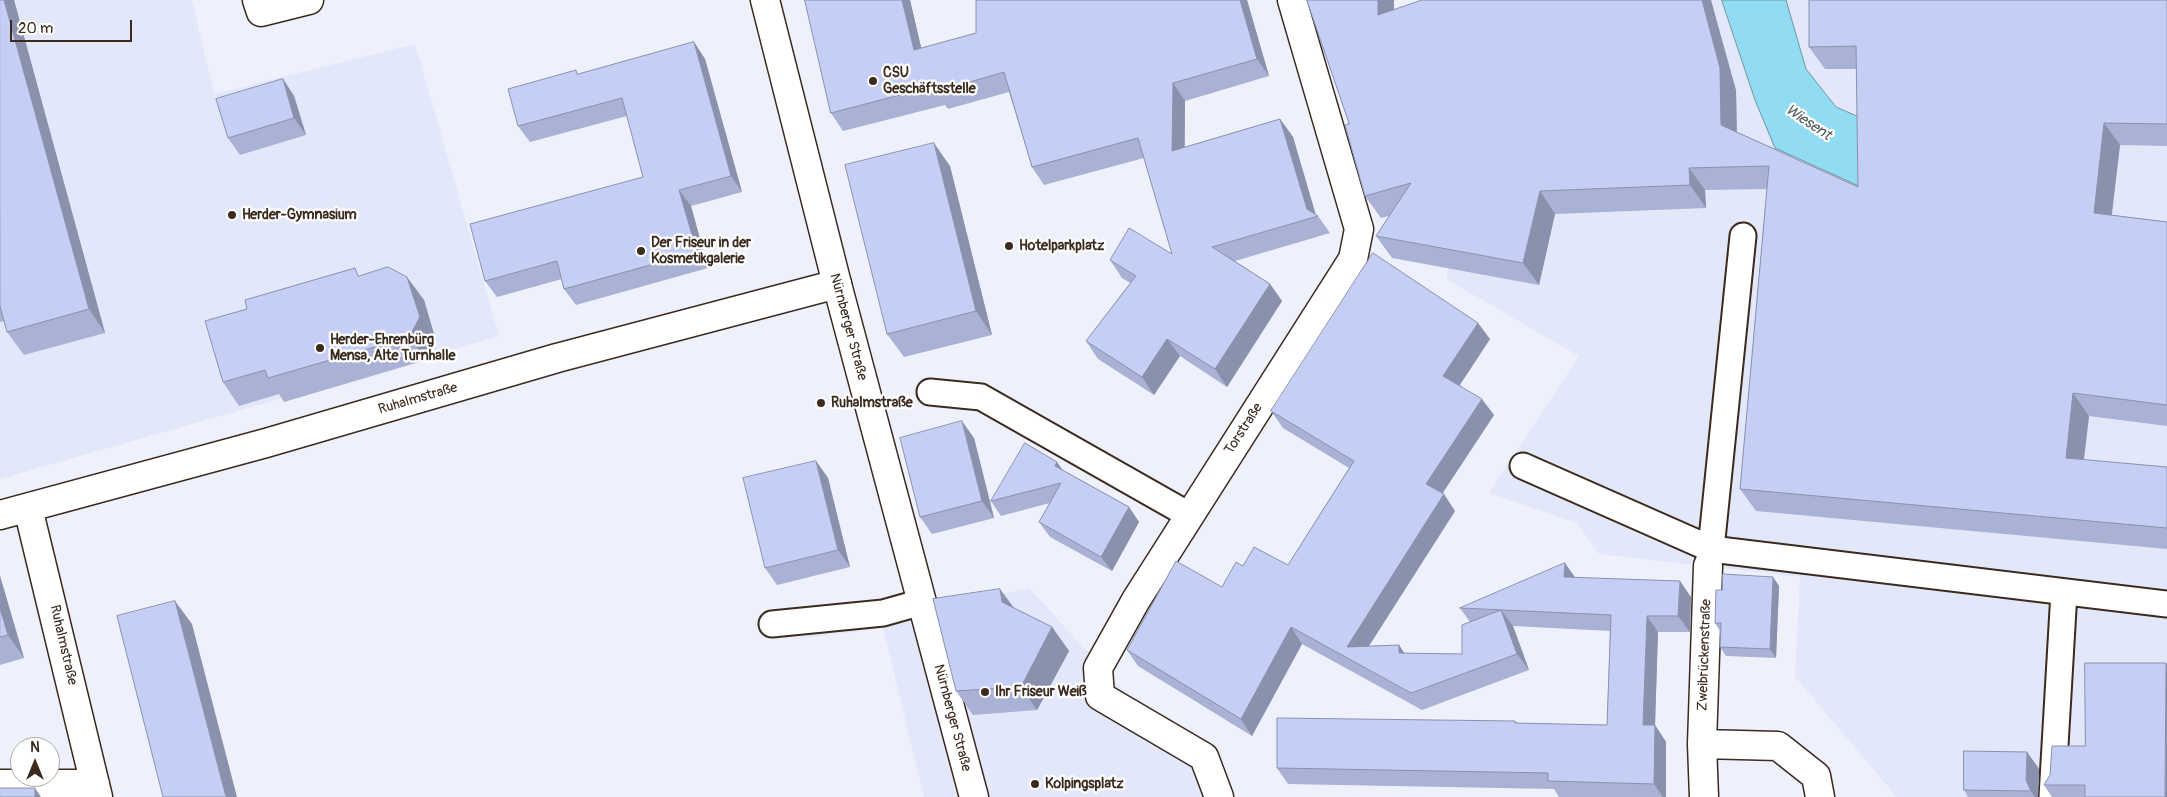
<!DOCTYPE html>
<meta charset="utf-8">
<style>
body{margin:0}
#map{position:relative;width:2167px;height:797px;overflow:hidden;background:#eef1fc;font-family:Pangolin,sans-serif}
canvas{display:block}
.north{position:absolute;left:10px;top:737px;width:50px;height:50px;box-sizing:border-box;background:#fff;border:1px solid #b1aaa5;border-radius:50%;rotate:0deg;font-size:14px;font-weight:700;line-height:20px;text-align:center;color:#3b2a1e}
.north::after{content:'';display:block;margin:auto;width:18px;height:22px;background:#3b2a1e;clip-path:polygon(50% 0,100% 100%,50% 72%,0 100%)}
.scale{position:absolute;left:10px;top:20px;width:122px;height:22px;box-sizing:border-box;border:2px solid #3b2a1e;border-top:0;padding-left:6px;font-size:15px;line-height:18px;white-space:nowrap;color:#3b2a1e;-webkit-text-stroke:4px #fff;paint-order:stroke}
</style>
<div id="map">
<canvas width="2167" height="797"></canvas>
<div class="north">N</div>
<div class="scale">20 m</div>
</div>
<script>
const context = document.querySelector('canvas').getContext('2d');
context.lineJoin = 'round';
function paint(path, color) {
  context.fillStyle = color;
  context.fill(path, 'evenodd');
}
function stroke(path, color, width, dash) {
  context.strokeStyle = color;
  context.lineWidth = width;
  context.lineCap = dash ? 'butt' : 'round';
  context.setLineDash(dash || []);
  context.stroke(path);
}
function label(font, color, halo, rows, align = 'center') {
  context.font = font + ' Pangolin,sans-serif';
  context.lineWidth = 4.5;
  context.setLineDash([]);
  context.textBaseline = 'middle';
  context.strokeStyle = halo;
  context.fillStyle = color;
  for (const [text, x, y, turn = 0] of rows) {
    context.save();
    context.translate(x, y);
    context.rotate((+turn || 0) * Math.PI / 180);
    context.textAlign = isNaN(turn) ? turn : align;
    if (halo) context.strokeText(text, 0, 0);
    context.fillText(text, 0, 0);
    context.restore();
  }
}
const built = new Path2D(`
 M0 0H192L214 94 415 44 499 336 0 479Z
 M1576 0H1722L1755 100 1866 120 1836 107 1806 69 1786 0H2167V797H1897L1795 677 1800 577 1599 554 1577 523 1489 493 1579 356 1446 279 1482 118Z
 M1029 588 1220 797H924L883 628 787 640Z`);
const water = new Path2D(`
 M1722 0H1786L1806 69 1836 107 1866 120 1872 192 1775 148 1755 100Z`);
const service = new Path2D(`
 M930 392 981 397 1189 515
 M1523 466 1711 549 1743 236
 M1708 564 1711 549 2167 604
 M772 624 883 613 922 602
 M2052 797 2064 592`);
const minor = new Path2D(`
 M257 0 261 12 309 0
 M28 508 98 797
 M0 515 266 443 557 358 837 284
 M1702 744 1778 746 1816 776 1820 797
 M0 784H95
 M1219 797 1204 757 1100 696 1098 668 1136 600 1353 259 1359 229 1292 0
 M1704 797 1702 744 1708 566`);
const tertiary = new Path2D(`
 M765 0 837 284 974 797`);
const wall = new Path2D(`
 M0 0H14L105 333 24 355 7 332 4 321 0 322Z
 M805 0H910L921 48 1247 0 1269 76 1185 101V147L1280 119 1293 137 1316 215 1318 216 1330 233 1235 261 1270 284 1282 301 1227 387 1180 356 1154 395 1098 359 1086 341 1130 283 1122 278 1110 260 1172 254 1144 158 1044 185 1032 167 1009 92 948 109 945 105 843 131 831 113Z
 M1307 0H1394V9L1736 90 1737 132 1858 187 1857 69H1825L1809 47 2167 0V146L2120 145 2112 215 2167 222V426L2089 416 2084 460 2167 467V549L1756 511 1740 489 1767 189 1705 190 1706 208 1555 214 1539 285 1392 258 1376 236 1389 216 1381 218 1365 196 1349 124Z
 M694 42 705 59 742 192 691 206 708 268 576 305 564 289 562 279 497 297 485 281 643 177 627 116 530 142 518 126 579 74Z
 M283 79 294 96 306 135 240 155 228 138Z
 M950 166 992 335 904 357 887 334Z
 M361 275 424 300 436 341 426 360 284 402 279 394 239 406 223 382Z
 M1490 339 1460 385 1494 415 1442 494 1455 511 1369 646 1399 645 1404 653 1462 654 1470 622 1460 608 1575 577 1691 597 1690 632H1658L1655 725 1666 742V797H1559L1554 789 1288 784 1277 768 1515 721 1517 723 1607 725 1610 631 1513 626 1529 670 1422 710 1302 644 1252 736 1138 666 1127 650 1222 587 1243 566 1288 565 1349 468 1283 428 1271 411Z
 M974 438 994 518 932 534 920 517Z
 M816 461 828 478 850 567 777 585 765 568Z
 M1063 470 1129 507 1139 522 1112 571 1050 537 1039 522 1050 503 1001 516 991 501Z
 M0 576 24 658 0 665Z
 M1779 586 1776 658 1726 656 1720 647V631L1715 623Z
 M1014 608 1052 627 1069 651 1037 710 973 715 956 691Z
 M2166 663 2167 664V797H2052L2044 785 2085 746Z
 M2027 752 2039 769 2038 797H1968L1964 790Z`);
const shadedWall = new Path2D(`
 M4 0H14L105 333 89 309Z
 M902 0H910L926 68 914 50Z
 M1240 0H1247L1269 76 1257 59Z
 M1378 0H1394V37L1378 15Z
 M1702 0H1711L1736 90 1737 148 1721 125Z
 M694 42 705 59 742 192 731 176Z
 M283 79 294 96 306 135 294 118Z
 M1173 83 1185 101 1184 169 1172 151Z
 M1280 119 1293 137 1316 216 1307 209Z
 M2104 123 2120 145 2109 235 2094 213Z
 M934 143 950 166 992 335 976 311Z
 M1689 168 1705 190 1706 208 1690 185Z
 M679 190 691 206 708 268 697 252Z
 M1540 191 1555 214 1539 285 1523 263Z
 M407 277 424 300 436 341 426 360 409 337Z
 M1270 284 1282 301 1227 387 1215 369Z
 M1478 323 1490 339 1455 392 1443 376Z
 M1167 339 1180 356 1154 395 1142 377Z
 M2073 393 2089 416 2081 481 2066 458Z
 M1482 399 1494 415 1438 500 1426 484Z
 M962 421 974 438 994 518 982 501Z
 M816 461 828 478 850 567 838 550Z
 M1057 462 1067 476 1055 466Z
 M1444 494 1455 511 1358 663 1347 647Z
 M1129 507 1139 522 1112 571 1101 557Z
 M1565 563 1577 580 1564 577Z
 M0 576 24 658 8 635 0 608Z
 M1773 577 1779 586 1776 658 1770 649Z
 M1680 581 1691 597 1690 632 1678 616Z
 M1000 589 1017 612 1002 602Z
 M175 601 192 624 237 797H226Z
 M1501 610 1513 626 1529 670 1517 654Z
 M1647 616 1658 632 1655 725 1666 742V797H1663L1654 784 1643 725Z
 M1052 627 1069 651 1037 710 1021 687Z
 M1291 627 1302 644 1252 736 1241 719Z
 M1399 645 1410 662 1399 653Z
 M2166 663 2167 664V797H2165Z
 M2027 752 2039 769 2038 797H2035L2031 791 2026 780Z
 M35 788 41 797H35Z`);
const building = new Path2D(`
 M0 0H4L89 309 7 332 0 306Z
 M805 0H902L914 50 976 33V0H1240L1257 59 1173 83 1172 151 1280 119 1307 209 1318 216 1212 247 1270 284 1215 369 1167 339 1142 377 1086 341 1136 276 1110 260 1129 228 1172 254 1138 138 1032 167 1004 72 936 92 934 86 831 113Z
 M1307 0H1378V15L1422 0H1702L1720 68 1721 125 1858 187 1856 46 1809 47V0H2167V124L2104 123 2094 213 2167 222V405L2073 393 2066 458 2167 467V528L1740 489 1769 166 1689 168 1690 185 1540 191 1523 263 1376 236 1411 183 1365 196 1345 125 1349 124Z
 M694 42 731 176 679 190 697 252 564 289 557 261 485 281 470 224 643 177 622 98 518 126 508 89 576 70 577 74Z
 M283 79 294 118 228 138 216 99Z
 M934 143 976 311 887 334 845 165Z
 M1373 253 1478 323 1443 376 1482 399 1426 484 1444 494 1347 647 1399 645V653L1462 654V625L1501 610 1517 654 1411 693 1291 627 1241 719 1127 650 1176 561 1222 587 1236 562 1243 566 1254 547 1288 565 1354 461 1271 411Z
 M388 267 407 277 420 317 409 337 268 378 265 370 223 382 205 321 247 309 245 300 355 268 358 276Z
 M962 421 982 501 920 517 900 438Z
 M1025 443 1057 462 1055 466 1129 507 1101 557 1039 522 1061 483 991 501Z
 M816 461 838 550 765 568 743 478Z
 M1565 563 1564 577 1680 581 1678 616H1647L1643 725H1655L1654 784 1548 781V773L1277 768V718L1515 721V723L1607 725 1611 615 1460 608Z
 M1723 574 1773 577 1770 649 1720 647 1721 623H1715L1716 590H1722Z
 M1000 589 1002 602 1052 627 1021 687 956 691 933 599Z
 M175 601 226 797H163L117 616Z
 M0 608 8 635 0 637Z
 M2085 663H2166L2165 797H2085V785H2044L2050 775 2052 746H2085Z
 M1964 751 2027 752 2026 780 2031 791 1964 790Z
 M0 788H35V797H0Z`);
const markers = [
 [873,81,5,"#3b2a1e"],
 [232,215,5,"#3b2a1e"],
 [1009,246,5,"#3b2a1e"],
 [641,251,5,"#3b2a1e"],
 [320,348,5,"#3b2a1e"],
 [821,403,5,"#3b2a1e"],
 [985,692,5,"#3b2a1e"],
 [1035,784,5,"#3b2a1e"]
];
const poiNames = [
 ["CSU",883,73],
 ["Geschäftsstelle",883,89],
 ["Herder-Gymnasium",242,215],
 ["Der Friseur in der",651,243],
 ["Kosmetikgalerie",651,259],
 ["Hotelparkplatz",1019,246],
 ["Herder-Ehrenbürg",330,340],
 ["Mensa, Alte Turnhalle",330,356],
 ["Ruhalmstraße",831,403],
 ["Ihr Friseur Weiß",995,692],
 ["Kolpingsplatz",1045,784]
];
const streetNames = [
 ["Nürnberger Straße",848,327,75],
 ["Ruhalmstraße",418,399,-16],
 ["Torstraße",1244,429,-57],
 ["Ruhalmstraße",63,645,77],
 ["Zweibrückenstraße",1705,655,-88],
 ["Nürnberger Straße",952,718,75]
];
const waterNames = [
 ["Wiesent",1808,123,34]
];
paint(built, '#e2e7fa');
paint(water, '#92dcf3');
stroke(water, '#6f959e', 1);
stroke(service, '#3b2a1e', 29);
stroke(minor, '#3b2a1e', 31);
stroke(tertiary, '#3b2a1e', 31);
stroke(service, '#fff', 25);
stroke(minor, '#fff', 28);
stroke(tertiary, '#fff', 28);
paint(wall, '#a9b2d4');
paint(shadedWall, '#8a91ac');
paint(building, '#c5cff6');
stroke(building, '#8a91ac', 1);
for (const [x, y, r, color] of markers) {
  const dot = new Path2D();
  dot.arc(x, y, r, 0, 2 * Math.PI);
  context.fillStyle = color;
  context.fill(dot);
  stroke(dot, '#fff', 2);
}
label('bold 14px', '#3b2a1e', '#fff', poiNames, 'left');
label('14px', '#3b2a1e', '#fff', streetNames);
label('italic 15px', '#555f5e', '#fff', waterNames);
</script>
